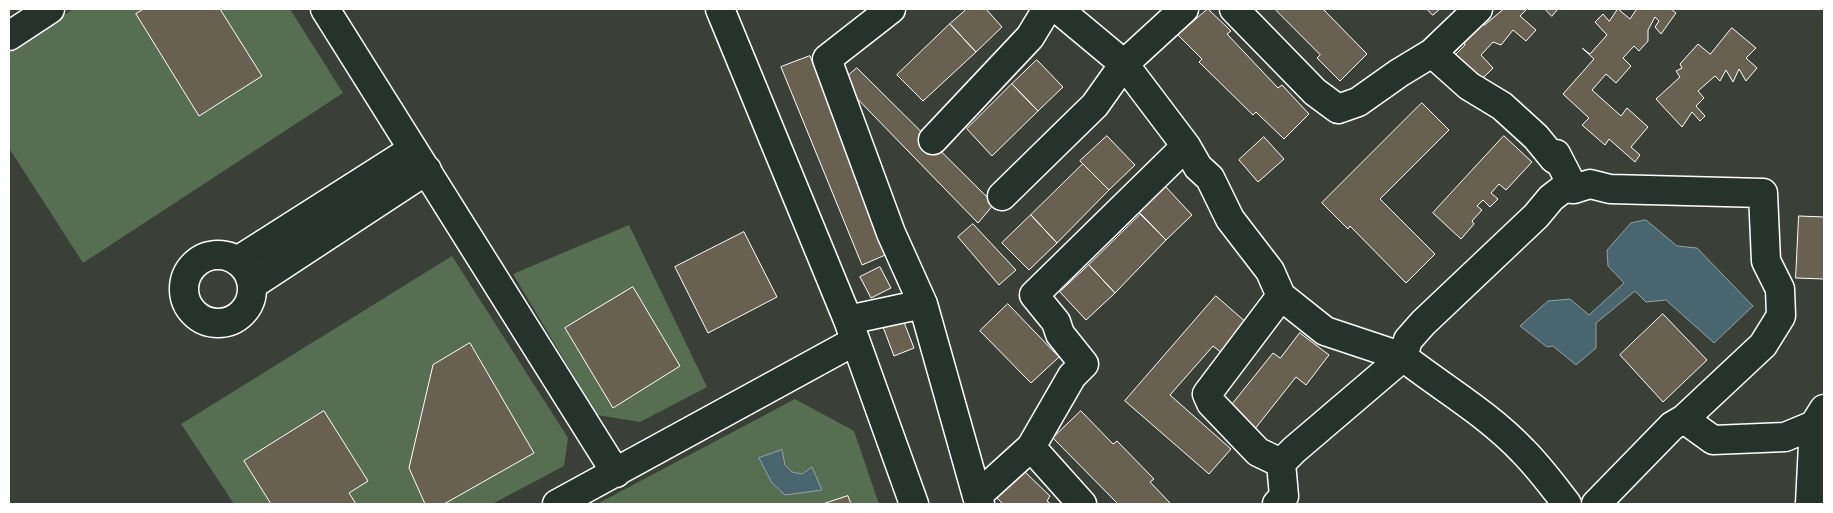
<!DOCTYPE html>
<style>
body{margin:0}
#map{position:relative;width:1833px;height:513px;overflow:hidden;background:#3a4038;font-family:Mynerve,sans-serif}
canvas{display:block}
.frame{position:absolute;inset:0;border:10px solid #fff;pointer-events:none}
</style>
<div id="map">
<canvas width="1833" height="513"></canvas>
<div class="frame"></div>
</div>
<script>
const context = document.querySelector('canvas').getContext('2d');
context.lineJoin = 'round';
function paint(path, color) {
  context.fillStyle = color;
  context.fill(path, 'evenodd');
}
function stroke(path, color, width, dash) {
  context.strokeStyle = color;
  context.lineWidth = width;
  context.lineCap = dash ? 'butt' : 'round';
  context.setLineDash(dash || []);
  context.stroke(path);
}
const green = new Path2D(`
 M74 9H290L343 93 83 263 9 148V50Z
 M629 225 707 387 640 422 597 415 513 274Z
 M452 256 568 438 564 466 492 504H234L181 424Z
 M795 399 854 431 879 504H597Z`);
const water = new Path2D(`
 M1646 220 1677 246 1697 248 1753 306 1714 343 1666 300 1646 302 1635 291 1596 323V348L1576 365 1553 346 1547 347 1520 326 1548 301 1570 299 1589 315 1624 283 1608 266 1607 250 1631 223Z
 M782 450 785 465 792 472 802 474 812 467 822 490 785 495 772 483 759 458Z`);
const building = new Path2D(`
 M144 9H220L262 76 199 116 136 14Z
 M967 9H986L1002 27 976 52 950 24Z
 M1208 9 1231 31 1227 34 1278 88 1282 85 1309 114 1284 139 1256 112 1253 115 1199 62 1202 59 1178 35Z
 M1275 9H1323L1367 54 1340 81 1317 58 1320 55Z
 M1427 9H1440L1433 15Z
 M1504 9H1527L1520 16 1536 30 1526 41 1513 30 1501 45 1493 42 1481 55 1493 68 1479 82 1454 56 1465 45 1463 36 1482 21 1484 25Z
 M1545 9H1558L1552 16Z
 M1618 9 1630 19 1636 10 1635 9H1671L1676 13 1661 34 1655 27 1659 21 1655 17 1648 30V41L1639 51 1634 46 1623 58 1631 66 1616 83 1606 74 1592 90 1621 116 1627 108 1648 127 1631 147 1640 155 1635 162 1609 139 1605 145 1582 125 1589 118 1563 94 1594 59 1582 48 1590 54 1607 35 1595 22 1603 14 1609 21Z
 M950 24 976 52 923 101 897 75Z
 M1732 28 1756 48 1746 58 1757 68 1746 81 1739 69 1733 82 1726 70 1720 81 1715 76 1698 91 1704 98 1696 106 1705 116 1700 121 1692 112 1682 127 1656 99 1680 77 1676 71 1682 68 1680 64 1698 44 1710 54Z
 M810 56 890 253 862 265 781 67Z
 M1037 60 1063 87 1038 111 1012 84Z
 M857 68 994 204 978 223 841 82Z
 M1012 84 1038 111 992 156 967 129Z
 M1422 103 1449 130 1380 199 1435 254 1406 283 1350 226 1348 229 1322 203Z
 M1107 136 1135 165 1109 190 1080 161Z
 M1504 136 1532 162 1506 190 1499 184 1491 193 1498 199 1490 207 1483 200 1477 206 1482 210 1472 221 1474 224 1461 239 1433 213Z
 M1264 137 1284 159 1258 182 1239 160Z
 M1083 164 1109 190 1057 243 1031 215Z
 M1165 186 1192 215 1166 240 1138 212Z
 M1141 214 1166 240 1115 293 1089 265Z
 M1031 215 1057 243 1029 270 1002 243Z
 M1799 216 1824 217V279L1796 278Z
 M973 224 1016 270 999 285 958 237Z
 M744 232 777 297 708 333 675 267Z
 M1089 265 1115 293 1086 320 1060 292Z
 M880 267 891 288 871 298 860 277Z
 M633 287 680 366 613 408 565 328Z
 M1216 296 1248 324 1223 354 1213 346 1170 395 1231 449 1209 474 1125 401Z
 M1008 304 1059 357 1031 383 980 331Z
 M900 312 914 348 894 356 880 319Z
 M1663 314 1707 360 1663 402 1620 355Z
 M1300 333 1329 355 1306 385 1296 377 1254 430 1228 409 1273 353 1280 358Z
 M470 343 534 453 444 504H425L409 468 433 365Z
 M324 411 368 481 349 493 356 504H271L244 461Z
 M1081 411 1113 444 1117 441 1154 479 1150 482 1171 504H1118L1053 438Z
 M1023 470 1050 496 1047 501 1051 504H1003L995 496Z
 M848 496 851 504H823Z`);
const minor = new Path2D(`
 M325 9 616 473
 M720 9 848 320 914 504
 M1058 9 1124 64 1186 146 1198 167 1210 178 1230 219 1270 271 1281 296 1325 331 1403 357 1408 340 1423 323 1536 216 1551 198 1564 188 1574 189 1556 154 1554 159 1536 137 1502 106 1469 86 1432 53
 M1234 9 1315 92 1338 109 1358 102 1399 73 1432 53 1478 9
 M9 36 50 9
 M933 140 1030 37 1047 9
 M1574 189 1590 184 1610 189 1763 193 1766 261 1780 289 1781 316 1763 345 1684 419
 M1002 196 1095 105 1124 64 1184 9
 M184 289a34 34 0 1 1 68 0a34 34 0 1 1-68 0Z
 M237 261 413 149
 M252 285 427 170
 M1281 296 1207 394 1211 403 1258 452 1281 463 1294 450 1403 357C1443 388 1488 414 1523 451 1539 467 1553 486 1567 504
 M923 304 977 496
 M848 320 923 304 891 233 827 59 891 9
 M1031 447 1082 504
 M557 504 855 341
 M980 504 977 496 1031 447 1072 376 1084 364 1060 334 1056 322 1034 295 1186 146
 M1277 504 1284 496 1281 463
 M1596 504 1672 426 1684 419 1713 440 1785 437 1814 425 1824 409
 M1810 504 1814 425`);
paint(green, '#576e52');
paint(water, '#49666f');
stroke(water, '#92a3a9', 1);
paint(building, '#686051');
stroke(building, '#fff', 1);
stroke(minor, '#fff', 31);
stroke(minor, '#26332d', 28);
</script>
